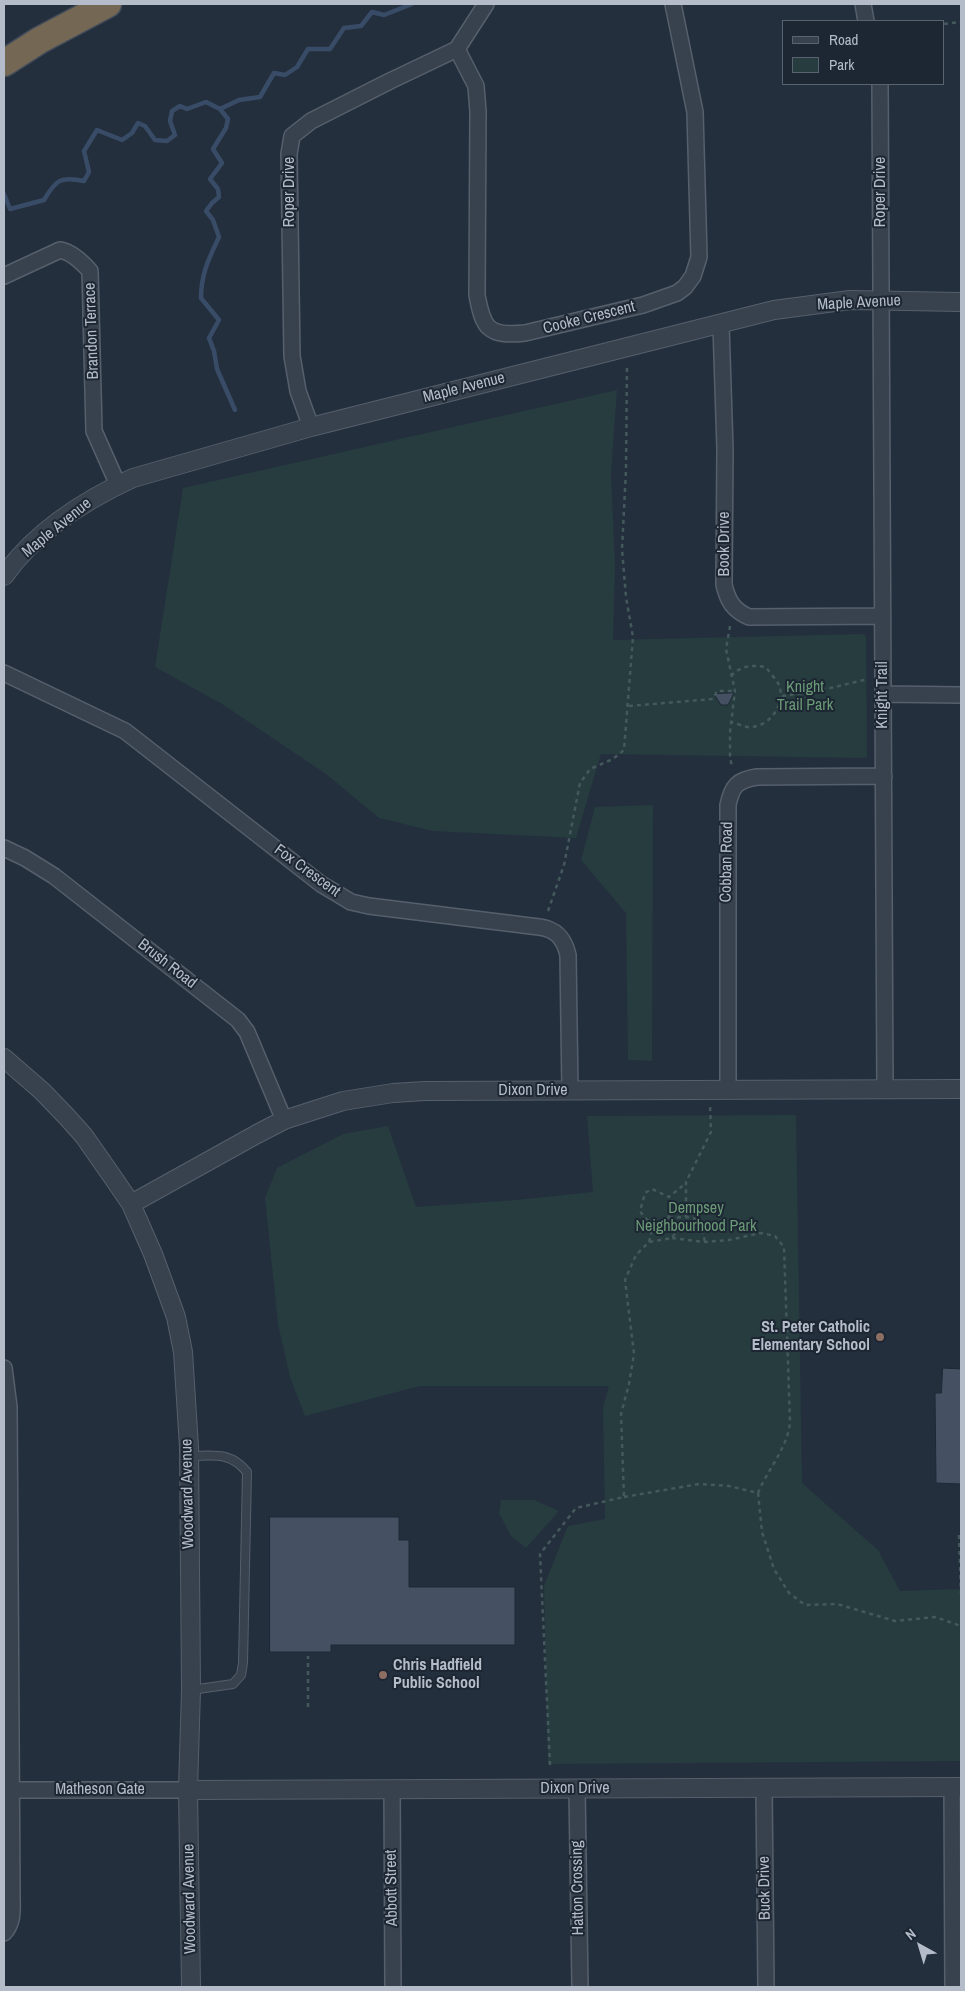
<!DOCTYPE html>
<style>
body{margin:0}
#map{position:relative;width:965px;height:1991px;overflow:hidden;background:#242f3e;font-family:"Archivo Narrow",sans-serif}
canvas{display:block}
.frame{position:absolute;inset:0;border:5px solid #b4bcc9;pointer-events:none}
.legend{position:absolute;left:782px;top:20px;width:162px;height:65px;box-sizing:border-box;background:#1d2633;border:1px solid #59626f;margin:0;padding:6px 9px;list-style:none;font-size:15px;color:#b4bcc9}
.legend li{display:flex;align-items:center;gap:10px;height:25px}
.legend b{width:25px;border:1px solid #59626f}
.north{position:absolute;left:895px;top:1921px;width:50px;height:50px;-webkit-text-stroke:4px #1d2633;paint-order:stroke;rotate:321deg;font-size:14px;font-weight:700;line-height:20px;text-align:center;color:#b4bcc9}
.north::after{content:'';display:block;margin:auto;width:18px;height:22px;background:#b4bcc9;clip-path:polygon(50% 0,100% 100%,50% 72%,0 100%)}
</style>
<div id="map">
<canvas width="965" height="1991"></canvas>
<div class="frame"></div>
<ul class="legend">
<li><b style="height:6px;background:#38414e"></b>Road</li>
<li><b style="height:14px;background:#263c3f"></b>Park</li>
</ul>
<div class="north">N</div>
</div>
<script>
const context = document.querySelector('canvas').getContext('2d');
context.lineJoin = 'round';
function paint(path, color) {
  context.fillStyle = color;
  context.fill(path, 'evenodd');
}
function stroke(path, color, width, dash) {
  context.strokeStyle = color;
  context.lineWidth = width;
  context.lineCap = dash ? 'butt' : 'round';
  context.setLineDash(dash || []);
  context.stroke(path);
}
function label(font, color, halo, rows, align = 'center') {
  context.font = font + ' "Archivo Narrow",sans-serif';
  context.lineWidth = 4;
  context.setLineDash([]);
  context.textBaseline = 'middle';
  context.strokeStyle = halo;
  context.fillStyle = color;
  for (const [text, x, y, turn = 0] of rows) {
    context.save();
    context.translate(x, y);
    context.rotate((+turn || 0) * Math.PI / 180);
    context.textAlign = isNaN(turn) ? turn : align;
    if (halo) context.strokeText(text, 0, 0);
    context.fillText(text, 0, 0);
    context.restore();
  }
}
const green = new Path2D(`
 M617 390 611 473 615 566 613 640 863 634 866 636 867 757 865 758 601 754 576 838 433 831 379 818 326 774 222 704 155 667 183 488Z
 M653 805 652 1061 628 1060 626 913 581 860 595 807Z
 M796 1115 802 1483 878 1550 900 1591 961 1589V1761L548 1764 544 1586 568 1526 605 1519 603 1408 609 1386H420L305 1416 290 1377 278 1324 265 1198 277 1168 343 1134 388 1126 416 1207 516 1200 593 1192 587 1116Z
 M501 1500H534L559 1511 526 1548 511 1536 499 1513Z`);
const stream = new Path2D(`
 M220 109 228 119 226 128 213 149 222 163 210 179 218 189 219 197 212 203 206 211 213 220 219 237C209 258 201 274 201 298L219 320 209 338 214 351 217 369 235 410
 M4 194 10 209 44 200C56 180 60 176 84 181L89 172 84 151 97 130 122 140 132 133 138 123 145 126 155 140 167 141 175 135 170 121 172 111 180 106 187 109 206 102 220 109 239 100 260 97 274 73 285 75 297 67 308 49H330L344 28 361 26 372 12 384 15 412 4`);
const building = new Path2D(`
 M734 693 728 705H721L714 694Z
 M943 1368 961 1369V1484L936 1483 935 1393H941Z
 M270 1517H399V1540H409V1587H515V1645H331V1652H270Z`);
const path = new Path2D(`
 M944 24 961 22
 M730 626 726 649 735 691 730 732V757L732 767
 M731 676C742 665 751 665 766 667 769 672 775 678 778 683 788 703 769 729 747 727 742 726 736 723 732 722
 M782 696 818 691 868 679
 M629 706 713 699 717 691H735
 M548 911 564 865 580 783 590 769 613 759 624 750 633 637 626 597 622 549 626 470 627 364
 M669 1218 686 1217 697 1219 702 1228 705 1242
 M653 1225C666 1223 669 1219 673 1206L669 1197
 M649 1242 653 1225 644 1217 640 1211 645 1193 652 1189 669 1197 686 1183
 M758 1493 762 1532 774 1569 789 1593 805 1605 837 1604 895 1621 935 1617 961 1626
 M624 1497 699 1484 729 1486 758 1493C768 1469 788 1447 790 1422L784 1247 775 1236 761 1233 729 1240 705 1242 672 1238
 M959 1535 961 1594
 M308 1707V1656
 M550 1765 540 1554 576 1508 624 1497 621 1414 629 1384 634 1354 625 1280 636 1255 649 1242 672 1238 686 1217V1182L711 1132 710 1105`);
const service = new Path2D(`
 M189 1456C214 1456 230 1451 247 1472L243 1663 241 1675 233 1684 191 1690`);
const minor = new Path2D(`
 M863 4 866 21
 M457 49 476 86 478 112 477 295C483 328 488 337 525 333L643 305 677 293 685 287 693 276 699 257 695 112 673 4
 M880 84 885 1090
 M4 276 60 250C72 252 82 262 90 271L94 431 118 485
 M721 325 725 449 724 585C728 601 733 610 749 617L883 616
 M311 427 298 391 292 356 289 154 292 136 311 121 390 81 457 49 486 4
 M4 673 125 731 321 884 351 902 369 906 539 927C556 929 564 938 568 955L570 1091
 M883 694 961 695
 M4 848 25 858 54 876 238 1020 247 1032 284 1120
 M728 1090V805C732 786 737 780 757 777L884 776
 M4 1368 9 1407 12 1895C12 1909 14 1922 4 1933
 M952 1787 953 1987
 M764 1788 766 1987
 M392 1789 393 1987
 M577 1789 580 1987
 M12 1790H188`);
const tertiary = new Path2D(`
 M4 576C35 532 85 500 133 478L311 427 774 310 850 300 961 302
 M4 1058 42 1091 67 1117 84 1136 114 1179 131 1204 153 1254 176 1317 183 1352 189 1447 191 1690 188 1790 191 1987
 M131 1204 257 1134 284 1120 343 1101 393 1093 425 1091 961 1089
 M188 1790 961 1787`);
const motorway = new Path2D(`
 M4 63 40 40 108 4`);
const markers = [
 [880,1337,5,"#8d6e63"],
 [383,1675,5,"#8d6e63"]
];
const streetNames = [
 ["Roper Drive",290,192,-90],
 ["Roper Drive",881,192,-90],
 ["Maple Avenue",859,303,-3],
 ["Cooke Crescent",589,318,-14],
 ["Brandon Terrace",92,331,-92],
 ["Maple Avenue",464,388,-14],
 ["Maple Avenue",57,528,-39],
 ["Book Drive",725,544,-90],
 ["Knight Trail",883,695,-90],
 ["Cobban Road",727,862,-89],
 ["Fox Crescent",307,871,36],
 ["Brush Road",167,964,38],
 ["Dixon Drive",533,1091],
 ["Woodward Avenue",188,1494,-91],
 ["Dixon Drive",575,1789],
 ["Matheson Gate",100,1790],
 ["Abbott Street",392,1888,-91],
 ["Hatton Crossing",578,1888,-91],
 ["Buck Drive",765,1888,-91],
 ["Woodward Avenue",190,1899,-91]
];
const parkNames = [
 ["Knight",805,688],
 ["Trail Park",805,706],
 ["Dempsey",696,1209],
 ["Neighbourhood Park",696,1227]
];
const poiNames = [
 ["St. Peter Catholic",870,1328],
 ["Elementary School",870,1346],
 ["Chris Hadfield",393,1666,"left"],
 ["Public School",393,1684,"left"]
];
paint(green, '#263c3f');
stroke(stream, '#394c67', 4.5);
paint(building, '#455162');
stroke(building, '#1f2835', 1);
stroke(service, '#565f6c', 10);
stroke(minor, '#565f6c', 18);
stroke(tertiary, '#565f6c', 20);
stroke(motorway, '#434c59', 29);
stroke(path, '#44595c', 2.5, [4, 4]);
stroke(service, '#38414e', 8);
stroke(minor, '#38414e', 15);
stroke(tertiary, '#38414e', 18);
stroke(motorway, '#746855', 26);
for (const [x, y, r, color] of markers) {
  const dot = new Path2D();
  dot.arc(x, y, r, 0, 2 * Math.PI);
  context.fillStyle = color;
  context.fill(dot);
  stroke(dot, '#1d2633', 2);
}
label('16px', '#b4bcc9', '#1d2633', streetNames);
label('16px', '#6b9a76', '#1d2633', parkNames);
label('bold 16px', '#b4bcc9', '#1d2633', poiNames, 'right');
</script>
